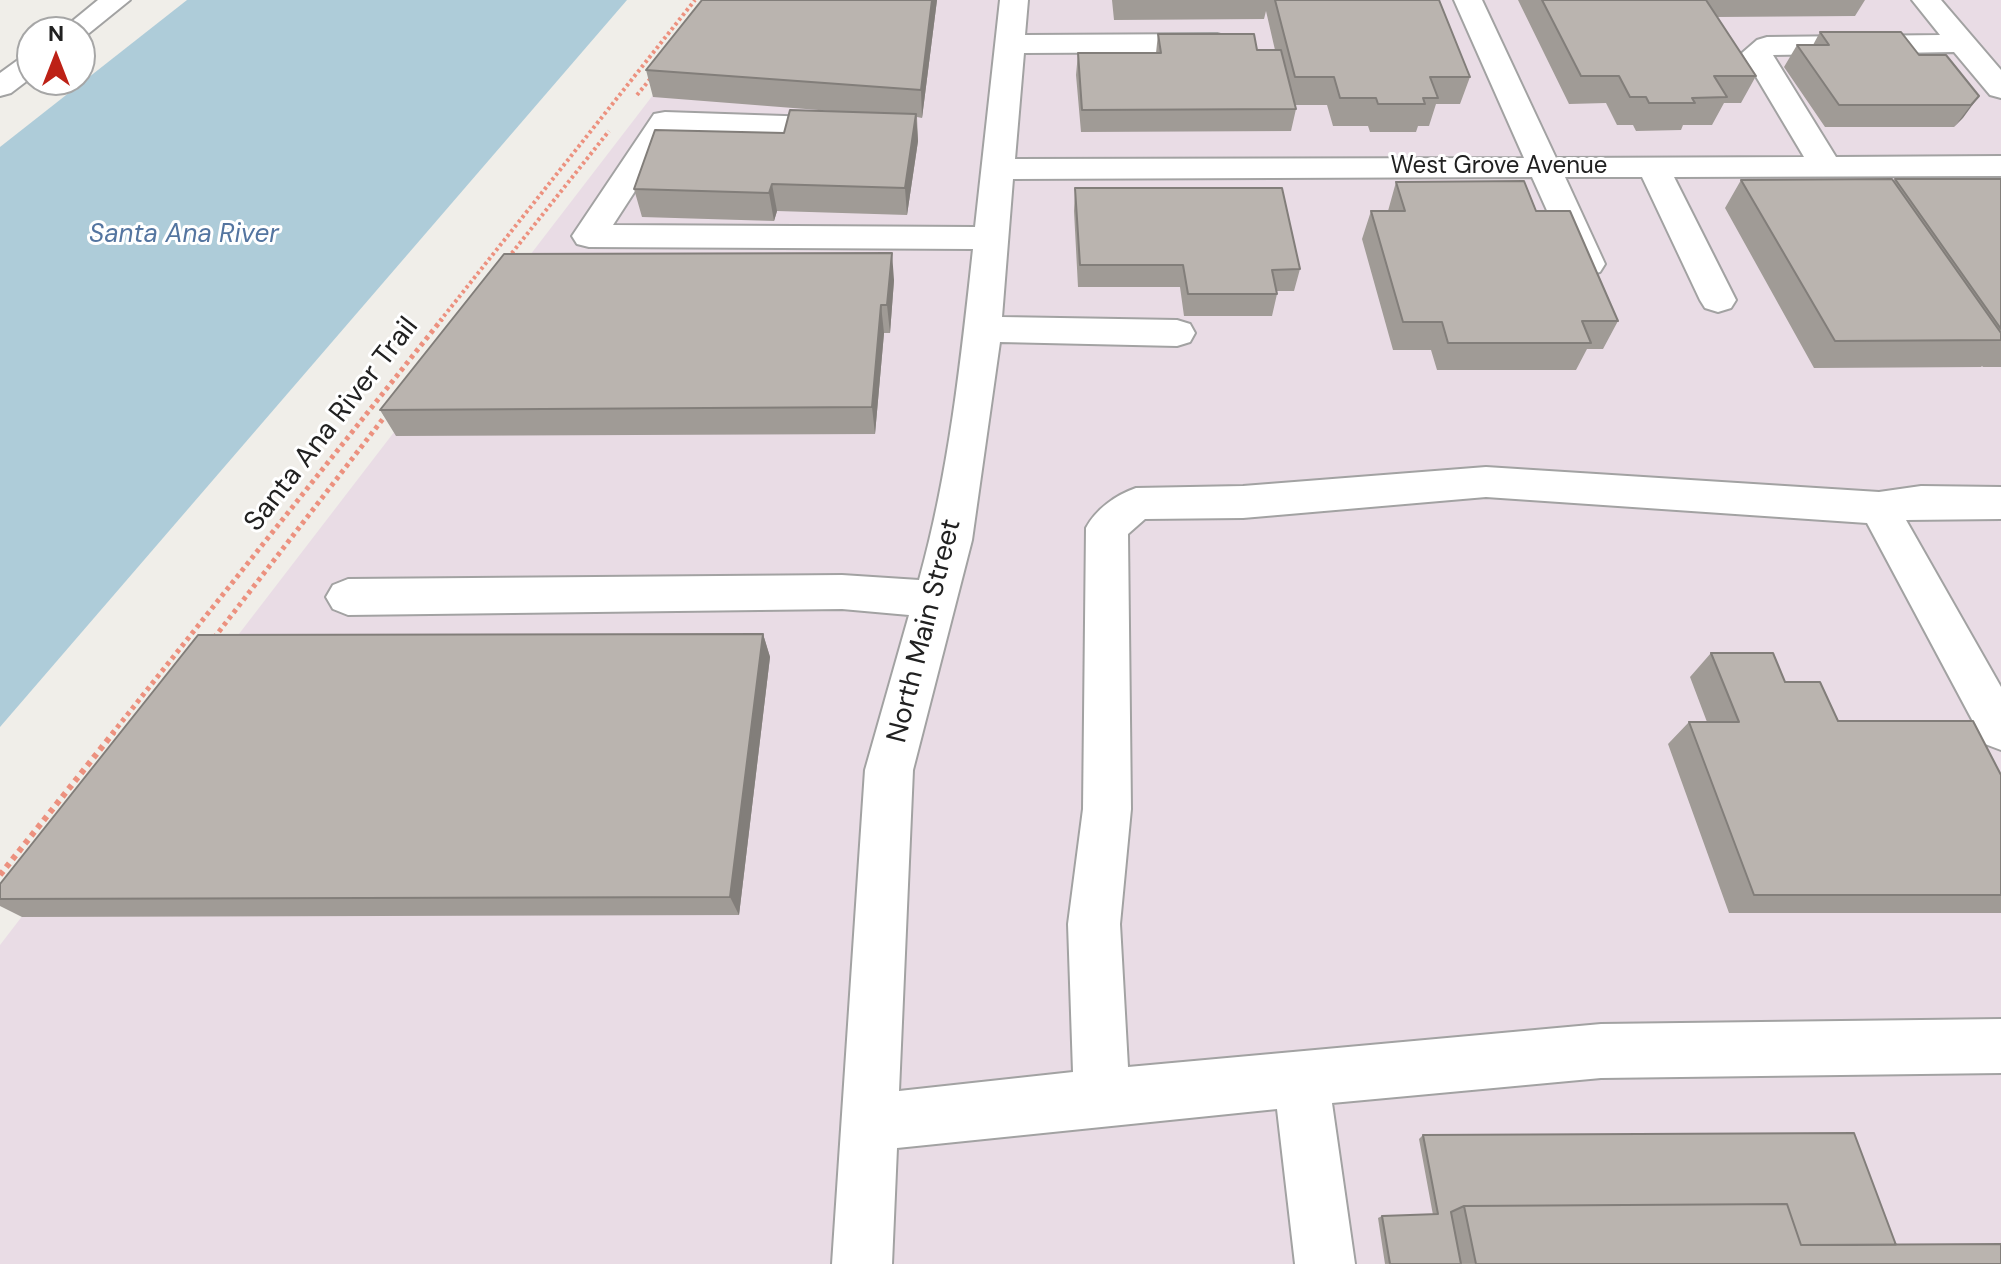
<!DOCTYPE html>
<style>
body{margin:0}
#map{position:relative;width:2001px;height:1264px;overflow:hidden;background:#f0eee9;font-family:"DM Sans",sans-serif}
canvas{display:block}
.north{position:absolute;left:16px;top:16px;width:80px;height:80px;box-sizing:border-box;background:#fff;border:2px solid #a6a6a6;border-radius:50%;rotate:0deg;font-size:22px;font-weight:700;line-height:32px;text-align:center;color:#212121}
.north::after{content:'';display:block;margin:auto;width:28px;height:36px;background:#bd2116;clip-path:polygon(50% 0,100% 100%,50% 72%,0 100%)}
</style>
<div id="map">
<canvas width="2001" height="1264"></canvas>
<div class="north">N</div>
</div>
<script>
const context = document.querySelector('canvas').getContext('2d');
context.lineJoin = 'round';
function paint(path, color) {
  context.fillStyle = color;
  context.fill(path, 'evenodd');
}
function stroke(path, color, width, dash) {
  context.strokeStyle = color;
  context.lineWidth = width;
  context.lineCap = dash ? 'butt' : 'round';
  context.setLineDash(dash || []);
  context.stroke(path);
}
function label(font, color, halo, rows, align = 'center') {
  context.font = font + ' "DM Sans",sans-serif';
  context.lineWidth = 6;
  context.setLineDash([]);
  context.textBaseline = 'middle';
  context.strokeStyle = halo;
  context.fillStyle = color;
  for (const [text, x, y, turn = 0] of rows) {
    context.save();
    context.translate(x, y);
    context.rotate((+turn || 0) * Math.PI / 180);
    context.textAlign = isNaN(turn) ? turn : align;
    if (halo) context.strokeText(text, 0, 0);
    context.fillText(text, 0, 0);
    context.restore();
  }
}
const industrial = new Path2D(`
 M726 0H2001V1264H0V945Z`);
const water = new Path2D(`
 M187 0H627L0 727V147Z`);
const pathFar2 = new Path2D(`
 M637 95 651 78
 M508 258 609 131
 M440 321 695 0`);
const pathFar1 = new Path2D(`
 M214 638 389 411
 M112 734 442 319`);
const path = new Path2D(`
 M0 875 114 732`);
const minor = new Path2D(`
 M98 0H130L83 38 80 39V32H59Z
 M1000 0H1028L1025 35 1217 34 1227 37 1232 43 1227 49 1217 52 1024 53 1015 159 1524 158 1454 0H1482L1556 158 1804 157 1742 53 1757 40 1767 37 1940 35 1912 0H1941L2001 70V98L1990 95 1954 52 1773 55 1836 157 2001 156V176L1674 177 1736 300 1731 308 1718 312 1705 308 1700 300 1642 177H1565L1605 264 1600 272 1588 275 1576 272 1571 264 1532 177 1013 179 1002 317 1177 320 1190 324 1195 333 1190 342 1177 346 1000 342 972 540 913 770 899 1091 1073 1072 1068 924 1083 809 1086 528C1096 509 1116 495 1136 488L1243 486 1486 467 1879 492 1921 486 2001 487V519L1906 520 2001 687V750L1985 744 1867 523 1486 497 1243 518 1145 519 1128 534 1131 809 1120 924 1128 1067 1601 1024 2001 1019V1073L1601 1078 1332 1103 1355 1264H1295L1277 1109 897 1148 892 1264H832L865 770 909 615 842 609 348 615 333 609 326 597 333 585 348 579 842 575 919 580C949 473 961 360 973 249L589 247 577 244 572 236 654 114 665 112 844 118 855 120 860 127 855 134 844 136 674 131 613 225 975 227Z
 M32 54V77L11 93 0 96V73L22 57Z`);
const wall = new Path2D(`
 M702 0H937L922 118 917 117 918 141 907 215 777 211 774 221 642 217 634 189 844 112 653 97 646 70Z
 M1112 0H1439L1470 77 1460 104H1436L1429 126H1418L1416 132H1370L1368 126H1333L1327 105H1295L1296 109 1291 131 1081 132 1076 75 1078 53H1156L1158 34 1257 50H1275L1266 11 1264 19 1114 20Z
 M1518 0H1865L1855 16 1717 17 1756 76 1741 103H1724L1712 125H1683L1681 130 1636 131 1633 125H1617L1606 103 1569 104Z
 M1820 32 1919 55 1979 96 1954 127H1825L1784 67 1797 45H1813Z
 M1895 179H2001V367H1983L1982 366 1981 367 1814 368 1725 208 1741 180 1894 181Z
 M1396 182 1536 211 1618 321 1603 349H1587L1576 370H1437L1431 350H1393L1362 239 1371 211H1388Z
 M1075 188 1300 269 1294 291H1276L1277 294 1272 316H1184L1180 287H1078L1074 211Z
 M894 280 890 333H884L875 434 396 436 380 410Z
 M763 634 770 657 739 915 22 917 0 906V884Z
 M1711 653 1785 682 1838 721 2001 775V913H1729L1668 744 1689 722H1707L1690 677Z
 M1423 1135 1896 1245 2001 1264H1385L1378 1218 1382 1216 1433 1215 1419 1139Z`);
const shadedWall = new Path2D(`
 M932 0H937L922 118 921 90Z
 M1979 96 1963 118 1954 127 1971 105Z
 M916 114 918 141 907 215 905 188Z
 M772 184 777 211 774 221 769 193Z
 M892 253 894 280 890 333 887 305Z
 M881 305 884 333 875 434 872 407Z
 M763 634 770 657 739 915 730 897Z`);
const building = new Path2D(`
 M702 0H932L921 90 646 70Z
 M1275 0H1439L1470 77H1430L1438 98H1423L1425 104H1378L1376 98H1340L1334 77H1295Z
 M1542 0H1706L1756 76H1714L1727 97 1692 98 1695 103H1649L1646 97H1630L1619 76H1581Z
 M1820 32H1901L1919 55H1946L1979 96 1971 105H1839L1797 45H1829Z
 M1158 34H1254L1257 50H1281L1296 109 1082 110 1078 53H1161Z
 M790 110 916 114 905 188 772 184 769 193 634 189 655 130 784 133Z
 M1892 179 2001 333V340L1835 341 1741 180Z
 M1895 179H2001V329Z
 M1524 181 1536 211H1570L1618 321H1582L1591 343H1448L1442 322H1403L1371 211H1405L1396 182Z
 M1075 188H1282L1300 269 1272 270 1277 294H1188L1183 265H1080Z
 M892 253 887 305H881L872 407 380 410 504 254Z
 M763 634 730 897 0 899V884L198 635Z
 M1711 653H1773L1785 682H1820L1838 721H1973L2001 775V895H1754L1689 722H1739Z
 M1854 1133 1896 1245H1801L1787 1204 1464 1206 1451 1212 1461 1264H1390L1382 1216 1438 1214 1423 1135Z
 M1787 1204 1801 1245 2001 1244V1264H1476L1464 1206Z`);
const farStreetnames = [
 ["West Grove Avenue",1499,167]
];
const farWaternames = [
 ["Santa Ana River",184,235]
];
const streetNames = [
 ["Santa Ana River Trail",332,425,-52],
 ["North Main Street",925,631,-76]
];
paint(industrial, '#e9dce5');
paint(water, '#aeccd9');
stroke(minor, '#a2a2a2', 4);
stroke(pathFar2, '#ec917f', 4, [3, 3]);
stroke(pathFar1, '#ec917f', 5, [4, 4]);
stroke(path, '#ec917f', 6, [5, 5]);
paint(minor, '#fff');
paint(wall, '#a09b96');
paint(shadedWall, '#827e7a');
paint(building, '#bab4af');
stroke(building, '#827e7a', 2);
label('24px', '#212121', '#fff', farStreetnames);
label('italic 26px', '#5475a0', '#fff', farWaternames);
label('28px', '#212121', '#fff', streetNames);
</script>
